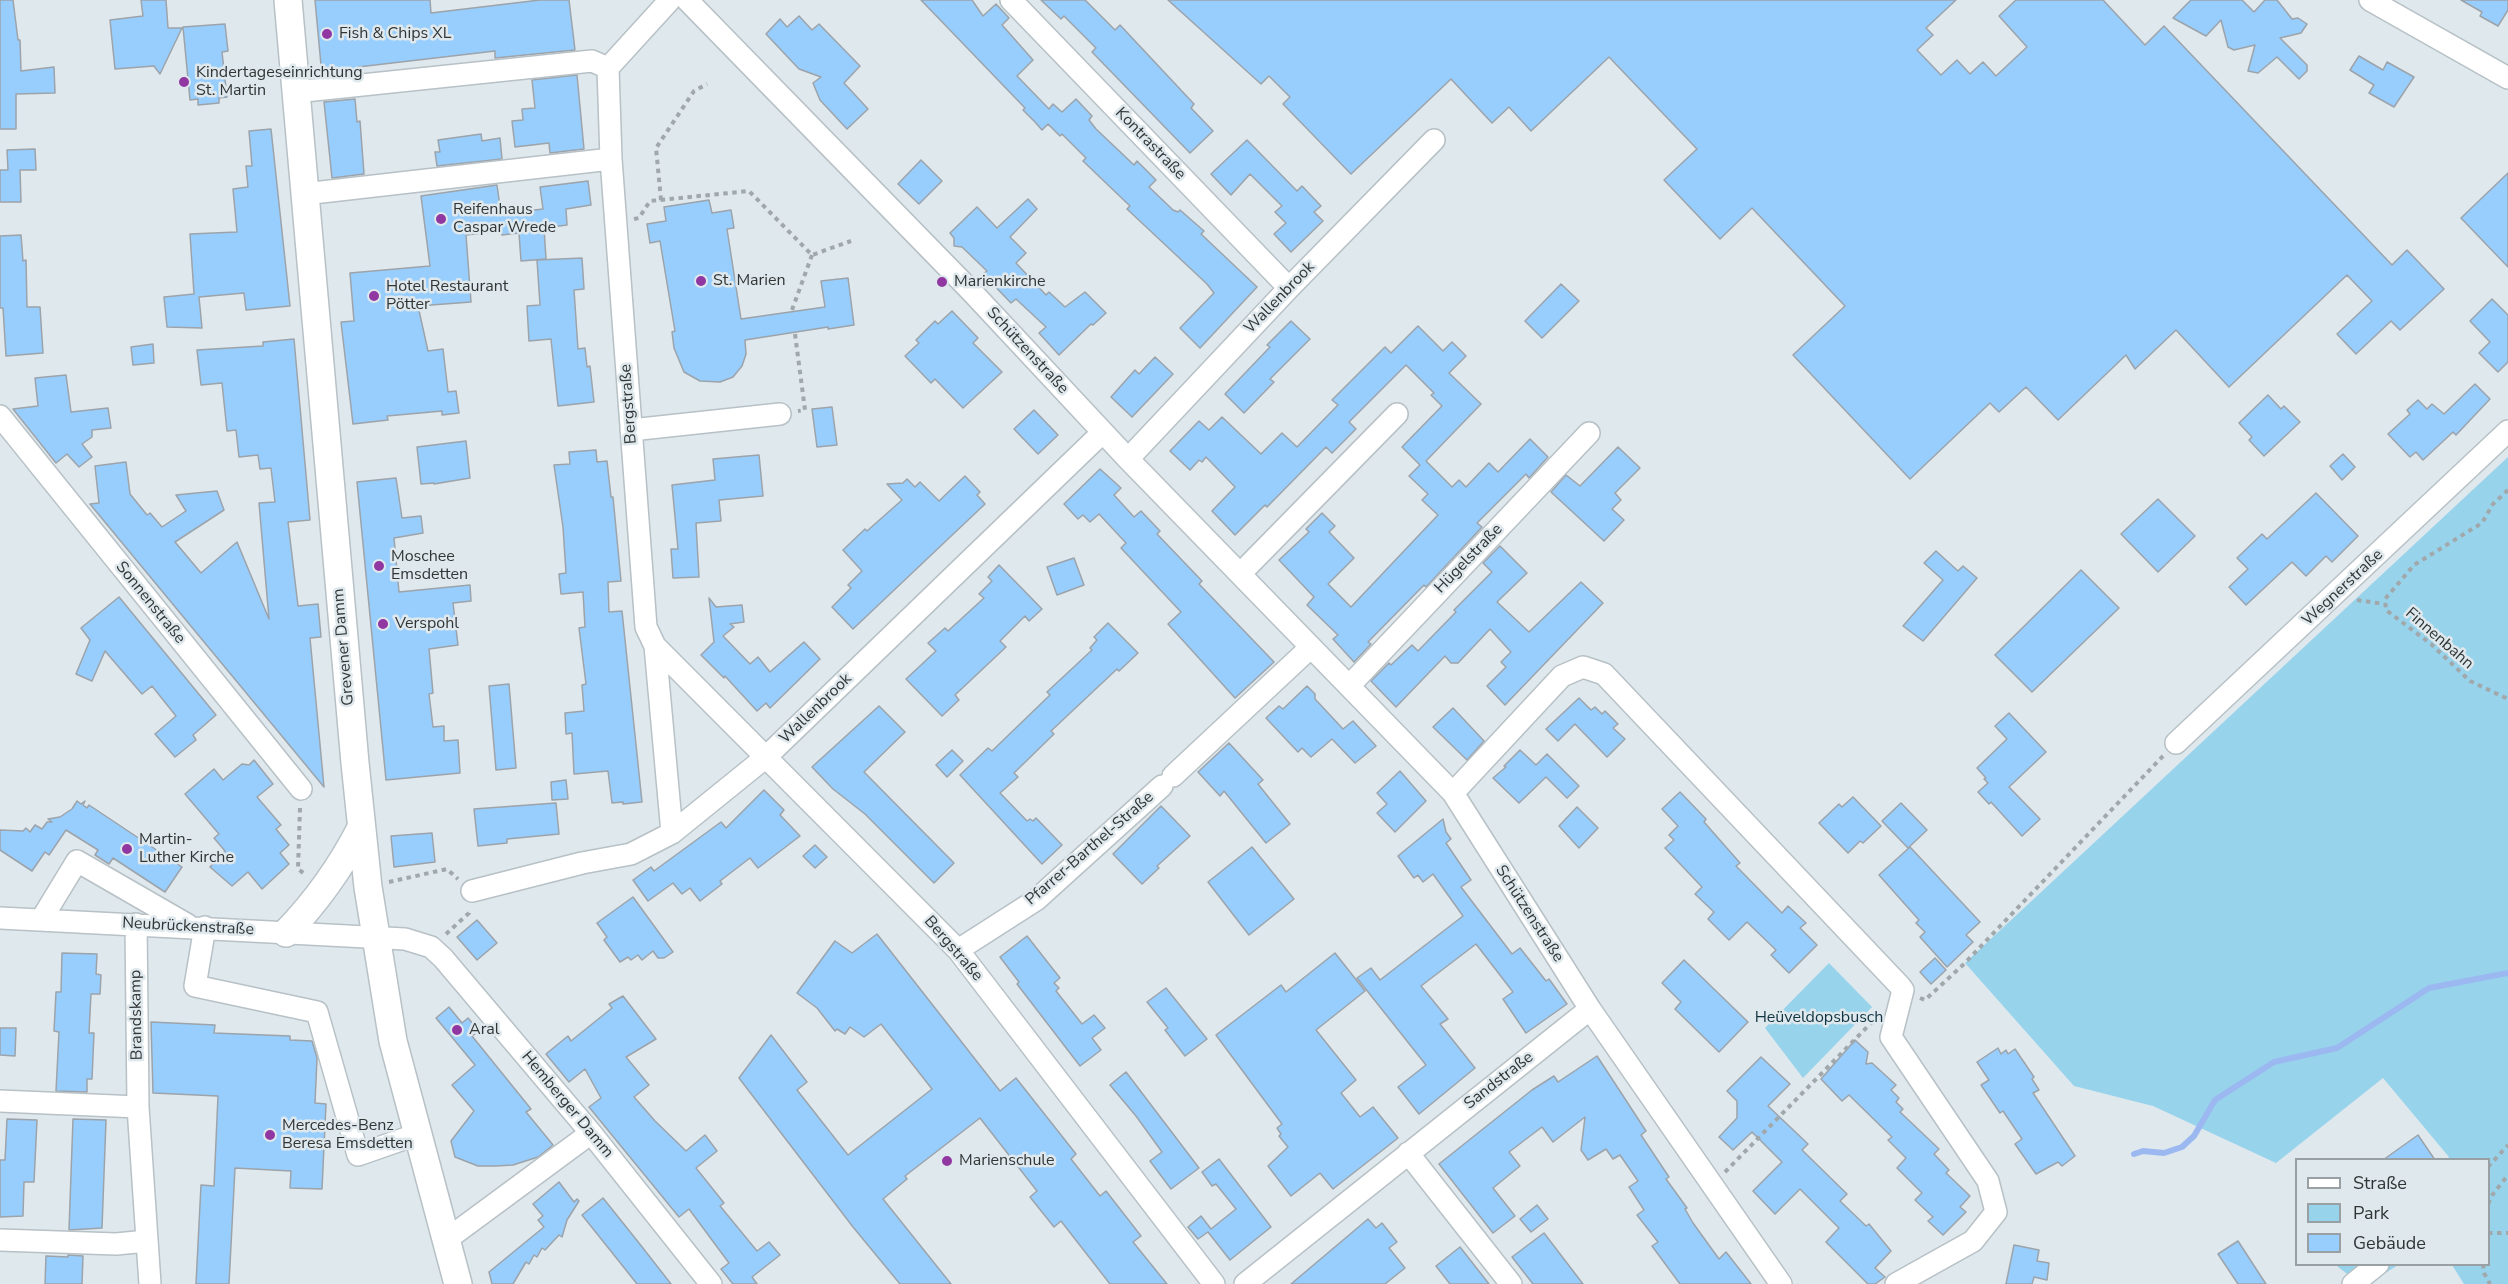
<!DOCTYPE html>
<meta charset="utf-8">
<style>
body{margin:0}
#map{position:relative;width:2508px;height:1284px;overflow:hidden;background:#dee8ed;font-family:"Nunito Sans",sans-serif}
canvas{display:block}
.legend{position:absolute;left:2295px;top:1158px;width:195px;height:108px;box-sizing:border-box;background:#dee8ed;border:2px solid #99a0a4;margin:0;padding:8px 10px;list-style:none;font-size:18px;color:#313536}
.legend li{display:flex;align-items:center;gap:12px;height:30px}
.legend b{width:30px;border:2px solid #99a0a4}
</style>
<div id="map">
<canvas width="2508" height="1284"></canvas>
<ul class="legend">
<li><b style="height:8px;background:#fff"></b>Straße</li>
<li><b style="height:16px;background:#98d3ec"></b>Park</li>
<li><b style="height:16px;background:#98cefd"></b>Gebäude</li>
</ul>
</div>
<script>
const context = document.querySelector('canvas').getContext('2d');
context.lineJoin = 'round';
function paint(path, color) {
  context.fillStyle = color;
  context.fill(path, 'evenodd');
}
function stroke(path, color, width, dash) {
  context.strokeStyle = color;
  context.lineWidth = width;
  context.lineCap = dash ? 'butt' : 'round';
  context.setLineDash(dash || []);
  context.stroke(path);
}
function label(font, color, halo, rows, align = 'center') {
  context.font = font + ' "Nunito Sans",sans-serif';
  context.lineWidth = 5;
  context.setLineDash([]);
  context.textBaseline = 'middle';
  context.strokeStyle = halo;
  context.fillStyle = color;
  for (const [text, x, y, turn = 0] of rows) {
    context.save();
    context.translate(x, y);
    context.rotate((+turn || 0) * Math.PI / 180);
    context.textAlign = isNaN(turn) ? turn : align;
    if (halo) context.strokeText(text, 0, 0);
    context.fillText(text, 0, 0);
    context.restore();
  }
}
const green = new Path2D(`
 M2508 457V1284H2464L2452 1265 2488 1264V1160L2447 1159 2449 1157 2383 1078 2276 1163 2153 1106 2074 1086 1965 963Z
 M1829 963 1872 1007 1803 1078 1765 1028Z
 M2339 1264 2398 1265 2368 1284H2360L2337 1266Z`);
const stream = new Path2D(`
 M2134 1154 2143 1151 2164 1153 2182 1147 2194 1136 2215 1100 2274 1062 2337 1048 2429 988 2508 973`);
const building = new Path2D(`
 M0 0H13L18 40H20L21 71 54 67 55 93 16 94V129H0Z
 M141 0H166L168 28H182L160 74 154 66 115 69 110 20 143 16Z
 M315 0H430L431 13 540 0H569L575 50 495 58V51L358 67 359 73 322 76Z
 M921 0H972L983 16 996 4 1009 18 1002 25 1033 60 1017 76 1049 109 1053 104 1062 112 1076 99 1092 116 1089 120 1096 129 1134 165 1137 161 1156 180 1149 187 1173 210 1178 212 1180 210 1204 231 1201 234 1257 287 1200 348 1180 328 1214 293 1207 284 1127 209 1130 206 1083 161 1086 158 1062 134 1060 136 1048 124 1042 130 1035 122 1023 110 1025 108Z
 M1041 0H1085L1115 30 1120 25 1194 104 1191 108 1213 131 1190 153 1092 52 1096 48 1064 16 1061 19Z
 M1168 0H1956L1926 28 1933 35 1917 50 1941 75 1957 60 1970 74 1983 62 1996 76 2027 47 1999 16 2016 0H2103L2145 45 2164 26 2392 265 2407 250 2444 289 2400 330 2391 321 2356 354 2337 334 2372 301 2347 275 2229 387 2176 330 2135 369 2126 355 2058 420 2026 387 1999 412 1990 403 1910 479 1793 355 1845 306 1752 208 1720 239 1664 180 1697 149 1609 57 1531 131 1509 107 1492 123 1451 79 1351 174 1283 104 1290 97 1269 76 1261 84Z
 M2191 0H2242L2254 12 2265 0H2277L2292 19 2298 18 2307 24 2301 33 2280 38 2307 65V71L2299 79 2277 57 2258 73 2248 71 2255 45 2234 50 2228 47 2221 20 2206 36 2173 18Z
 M2461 0H2508V10L2498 26 2480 16 2482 12Z
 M799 16 812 30 819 24 860 66 844 83 868 109 847 129 820 100 813 83 821 77 799 69 766 34 780 19 787 27Z
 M225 24 228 51 222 52 227 97 219 98V103L198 105V99L190 100 183 27Z
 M2359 56 2383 70 2387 62 2414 77 2394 107 2369 93 2374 85 2350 70Z
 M577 75 584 149 550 153 549 143 515 147 512 121 523 120 522 109 535 108 532 80Z
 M355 99 357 122 360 121 364 174 332 178 324 102Z
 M271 129 290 306 246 310 244 293 199 297 202 328 167 327 164 297 194 294 190 234 237 232 233 189 248 187 246 166H252L249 131Z
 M481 134 482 141 500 138 502 159 437 166 435 152H440L438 140Z
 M1247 140 1297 191 1302 186 1321 206 1314 212 1323 221 1291 252 1274 234 1286 223 1275 212 1282 206 1250 174 1231 195 1211 174Z
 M35 149 36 170H20L21 202H0V170H8L7 150Z
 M921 160 942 181 919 204 898 184Z
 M2508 173V267L2461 218Z
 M588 181 591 205 566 209 567 225 544 228 546 259 521 261 519 233 502 235 501 231 466 235 471 302 418 306 428 351 443 349 448 392 456 391 459 413 442 415V411L387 416 388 420 353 424 341 322 354 321 350 273 430 266 421 196 497 185 501 214 543 209 540 187Z
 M1028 199 1037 209 1010 237 1026 253 1016 263 1046 295 1049 292 1065 307 1085 292 1106 313 1093 325 1091 324 1059 355 1039 333 1046 327 1016 299 1011 303 983 274 987 271 962 247 954 246V238L950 233 977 207 997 228Z
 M709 200 712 213 731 210 734 228 727 229 741 319 825 307 821 281 848 278 854 325 828 329V327L745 340 746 354 742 366 733 377 720 382 700 381 684 372 674 348 672 332 675 331 660 241 650 243 647 224 666 221 664 207Z
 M21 235 23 261 26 260 27 307H40L43 353 6 356 3 308H0V236Z
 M582 258 584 289 574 290 578 349 585 348 587 367 590 366 594 402 558 406 551 339 529 341 527 306 540 305 537 260Z
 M1561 284 1579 301 1542 338 1525 321Z
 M2492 299 2508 315V362L2498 372 2479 353 2490 342 2470 321Z
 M952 311 978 338 973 343 1002 372 963 408 935 379 931 383 905 356 919 343 916 340 935 321 938 324Z
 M1291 321 1310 339 1270 379 1274 382 1244 413 1225 394 1270 347 1267 345Z
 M1418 326 1443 351 1452 342 1466 356 1449 373 1481 404 1426 461 1452 487 1459 480 1466 487 1489 463 1498 472 1530 439 1548 457 1529 478 1526 474 1477 523 1482 527 1426 587 1424 585 1368 642 1371 644 1354 662 1333 639 1338 635 1307 605 1314 597 1279 560 1309 532 1306 529 1322 513 1335 526 1329 532 1354 558 1328 584 1351 607 1438 515 1422 500 1428 494 1409 476 1420 465 1402 447 1442 406 1431 395 1434 393 1406 365 1349 422 1356 429 1332 453 1326 447 1267 507 1265 505 1235 535 1212 511 1235 487 1206 457 1202 462 1199 460 1190 470 1170 451 1199 421 1209 430 1222 417 1261 454 1282 433 1297 447 1338 405 1332 400 1385 347 1391 353Z
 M294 339 310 520 288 522 298 606 318 604 321 637 310 638 324 787 90 504 99 503 95 466 126 462 130 494 147 515 150 513 162 527 186 511 176 495 217 491 224 510 175 542 201 573 237 542 269 619 259 503 275 502 271 468 260 469 258 455 239 457 236 430 227 431 222 383 201 385 197 350 263 346V342Z
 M153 344 154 363 133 365 131 347Z
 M1155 357 1173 374 1132 417 1111 397 1135 370 1139 374Z
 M66 375 71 412 108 408 111 428 92 430V437L82 444 92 457 79 467 67 454 56 463 13 409 38 406 35 378Z
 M2475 384 2490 399 2456 435 2453 432 2423 460 2416 452 2410 457 2388 434 2410 414 2407 410 2418 400 2427 409 2432 404 2444 414Z
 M2268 395 2281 409 2284 406 2300 422 2264 456 2249 440 2252 437 2239 423Z
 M832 407 837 445 817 447 812 409Z
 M1034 410 1058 435 1038 454 1014 429Z
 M466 441 470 478 434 484V483L421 484 417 447Z
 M1618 447 1640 468 1615 493 1621 500 1612 509 1624 520 1604 541 1551 492 1566 475 1580 486Z
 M596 450 597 462 607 461 611 497H613L621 581 608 582 609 612 622 611 642 802 623 804V802L612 803 608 771 574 774 572 733 566 734 565 713 584 711 582 685 586 684 579 628 585 627 583 592 561 594 559 574 566 573 563 527 554 465 570 464 569 452Z
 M2343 454 2355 467 2342 480 2330 466Z
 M759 455 763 496 719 500 721 521 696 523 699 577 673 578 671 549H678L672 485 715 480 713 459Z
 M1100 469 1121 488 1114 495 1134 517 1141 511 1160 531 1157 534 1202 581 1199 584 1274 662 1235 698 1168 624 1181 612 1121 548 1126 543 1099 514 1090 522 1083 515 1078 519 1064 504Z
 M965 476 980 492 977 495 985 504 853 629 832 607 851 588 848 585 862 571 843 550 865 529 867 531 902 500 887 484 903 483 907 479 915 487 920 482 939 501Z
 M396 478 402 518 421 516 423 533 394 538 399 592 470 585 471 601 453 603 458 645 429 649 433 693 429 694 433 727 444 726V741L458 740 460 773 386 780 357 482Z
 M2316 493 2358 536 2332 562 2326 556 2306 576 2292 562 2246 605 2229 587 2248 569 2237 558 2262 534 2267 539Z
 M2158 499 2195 536 2158 572 2121 534Z
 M1500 546 1527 573 1497 602 1529 632 1581 582 1603 603 1505 705 1487 686 1506 667 1501 662 1511 652 1490 629 1458 663H1451L1445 656 1396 707 1371 681 1389 663 1391 665 1412 645 1418 651 1456 612 1454 610 1492 572 1483 563Z
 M1936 551 1958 571 1963 566 1977 578 1923 641 1903 626 1943 580 1924 563Z
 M1074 558 1084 585 1057 595 1047 567Z
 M999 565 1042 609 1029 621 1025 616 1000 641 1006 647 955 695 959 700 942 716 906 679 936 651 928 643 945 628 948 631 984 598 979 594 992 581 988 577Z
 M2081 570 2119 608 2032 692 1995 655Z
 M119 597 216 715 193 735 196 740 175 757 155 734 176 716 152 686 142 694 105 651 92 681 76 674 90 640 81 628Z
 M709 598 716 607 742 605 744 622 730 624 734 627 723 636 750 664 758 657 770 672 804 642 820 659 770 708 766 703 757 711 725 676 724 678 701 655 714 642Z
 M1108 623 1138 653 1119 671 1117 669 1051 731 1054 734 1014 773 1018 777 1000 793 1027 821 1030 819 1033 821 1036 818 1062 845 1042 864 960 775 988 748 992 751 1050 695 1047 692 1092 650 1090 648 1097 640 1094 637Z
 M509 684 516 768 496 770 489 686Z
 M1307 686 1315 694V699L1343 729 1353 721 1376 746 1355 763 1332 739 1311 757 1302 748 1298 752 1266 718 1279 706 1283 709Z
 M1579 698 1591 710 1595 707 1602 714 1605 711 1618 724 1613 728 1625 739 1607 757 1575 724 1558 741 1546 729Z
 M879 706 905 732 864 772 954 863 934 883 865 814 833 789 812 767Z
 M1453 708 1484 741 1467 760 1433 727Z
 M2009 713 2046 752 2009 787 2040 819 2022 836 1991 802 1989 804 1978 792 1988 783 1984 779 1986 778 1977 768 2007 739 1995 726Z
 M1229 743 1263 780 1258 784 1290 824 1266 843 1224 791 1220 796 1198 772Z
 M952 750 963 761 947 777 936 765Z
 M1520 750 1536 765 1547 754 1579 786 1567 798 1546 777 1519 803 1493 778 1506 767 1504 766Z
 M254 760 273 784 257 797 281 825 276 829 289 845 280 853 289 864 262 889 248 872 232 886 210 867 225 851 214 838 219 834 185 794 214 769 223 780 242 764 249 765Z
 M1400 771 1426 801 1395 832 1377 813 1387 804 1377 793Z
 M566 780 568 799 552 800 551 782Z
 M764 790 784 810 780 815 800 836 758 868 750 858 720 881 722 884 700 901 690 888 682 894 673 883 648 901 633 880 651 867 654 871 721 822 726 828Z
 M1680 792 1706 819 1704 822 1740 863 1736 866 1782 913 1788 906 1806 923 1800 928 1817 945 1789 973 1771 955 1776 950 1747 922 1729 940 1708 919 1714 912 1695 894 1702 887 1665 848 1674 840 1669 835 1678 826 1662 809Z
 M1853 797 1881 826 1863 843 1860 841 1848 853 1819 823 1839 804 1842 807Z
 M77 801 81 804 85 801 83 805 87 808 89 805 182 867 165 892 113 858 109 864 95 855 98 850 66 830 49 855 45 852 32 871 0 850V830L23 831 26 828 30 832 35 825 42 829 47 822H52L48 819 60 817 72 809Z
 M556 803 559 834 507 839V843L478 846 474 809Z
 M1901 803 1927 830 1908 848 1882 821Z
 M1161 806 1190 836 1157 866 1159 868 1142 884 1113 854Z
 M1577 807 1598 828 1579 848 1559 826Z
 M1443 819 1446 832 1451 839 1446 843 1471 880 1461 887 1512 954 1520 948 1546 981 1549 979 1567 1004 1526 1033 1503 999 1513 992 1476 944 1421 986 1448 1019 1440 1024 1475 1068 1419 1114 1398 1087 1426 1065 1357 978 1371 968 1380 980 1463 916 1433 874 1423 882 1418 875 1414 878 1398 856Z
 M432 833 435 862 394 867 391 836Z
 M815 845 827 857 815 868 803 856Z
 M1252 847 1294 899 1249 935 1208 882Z
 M1910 847 1980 922 1966 935 1973 942 1947 967 1920 937 1925 932 1916 923 1919 920 1879 875Z
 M633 897 673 952 664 958H658L653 951 642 960 638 955 631 960 628 957 620 962 604 940 607 937 597 923Z
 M477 920 497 943 477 960 457 937Z
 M877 934 1000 1091 1016 1078 1076 1154 1071 1159 1100 1196 1106 1191 1141 1236 1133 1242 1167 1284H1110L1061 1221 1054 1227 1030 1197 1037 1191 980 1118 905 1176 907 1179 883 1199 951 1284H900L853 1227 739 1078 771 1035 807 1082 797 1090 848 1155 932 1089 881 1024 864 1037 850 1027 845 1034 837 1029 835 1031 817 1008 797 993 835 941 852 953Z
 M1027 936 1060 978 1054 983 1059 988 1056 991 1082 1024 1094 1015 1105 1028 1092 1038 1101 1050 1080 1066 1017 984 1019 982 1000 957Z
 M62 953 97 954 96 974 101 975 100 994H91L89 1033H94L92 1079H87V1092L56 1091 59 1032 54 1031 56 992H61Z
 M1335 953 1365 991 1316 1030 1356 1080 1341 1093 1360 1117 1373 1107 1398 1138 1333 1189 1320 1173 1291 1196 1268 1166 1288 1147 1279 1136 1281 1134 1277 1128 1282 1124 1216 1035 1281 985 1286 992Z
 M1935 958 1946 970 1931 984 1920 972Z
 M1684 960 1748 1022 1719 1052 1675 1009 1681 1002 1662 983Z
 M1166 988 1207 1039 1185 1056 1165 1030 1168 1028 1147 1002Z
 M623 996 656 1039 626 1057 649 1085 634 1097 655 1121 686 1151 705 1135 717 1151 696 1168 724 1203 720 1206 757 1251 769 1242 780 1255 752 1277 757 1284H733L721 1269 729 1263 689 1209 679 1217 589 1107 601 1098 585 1069 569 1082 546 1054 568 1036 571 1041 612 1008 609 1004Z
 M449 1007 462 1023 468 1018 479 1031 472 1036 531 1109 526 1112 553 1145 538 1157 513 1165 496 1166H478L455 1157 451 1141 474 1111 452 1085 475 1065 436 1018Z
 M151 1022 215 1025 214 1033 290 1036V1040L312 1041 317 1058 315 1103 326 1104 322 1189 290 1188 291 1171 235 1168 229 1284H196L201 1185 214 1186 218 1096 153 1093Z
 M0 1028H16L15 1056 0 1055Z
 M1855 1040 1868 1052 1866 1064 1872 1063 1896 1085 1891 1090 1899 1098 1896 1102 1903 1109 1900 1112 1939 1149 1934 1154 1949 1170 1946 1173 1970 1196 1960 1207 1966 1212 1943 1235 1928 1221 1933 1217 1915 1200 1922 1193 1897 1168 1906 1158 1888 1140 1892 1137 1849 1095 1842 1101 1821 1079Z
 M1998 1048 2001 1054 2006 1050 2008 1054 2015 1049 2034 1077 2032 1079 2039 1090 2033 1093 2075 1156 2062 1166 2058 1162 2036 1174 2015 1144 2022 1139 2003 1111 2000 1113 1981 1085 1989 1080 1977 1062Z
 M1597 1056 1646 1131 1641 1135 1669 1177 1666 1179 1687 1208 1685 1209 1693 1223 1719 1259 1726 1252 1751 1284H1680L1652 1246 1658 1242 1637 1215 1644 1210 1629 1187 1638 1181 1620 1155 1613 1159 1606 1149 1588 1160 1581 1150 1585 1117 1553 1142 1542 1127 1509 1152 1520 1166 1493 1188 1515 1216 1493 1233 1439 1164 1532 1090 1554 1076 1558 1082Z
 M1761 1057 1790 1084 1768 1106 1808 1144 1802 1150 1847 1194 1840 1201 1866 1226 1869 1224 1891 1251 1875 1268 1885 1277 1875 1284H1868L1826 1242 1839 1228 1800 1189 1775 1214 1753 1191 1782 1162 1752 1132 1733 1150 1719 1137 1737 1118V1101L1727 1091Z
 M1126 1072 1199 1168 1171 1189 1150 1161 1162 1152 1136 1116 1110 1085Z
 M7 1119 37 1120 34 1182H24L23 1216 0 1217V1160H5Z
 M73 1119 106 1120 102 1228 69 1230Z
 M2418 1135 2435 1160H2383Z
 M1219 1159 1271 1227 1230 1260 1208 1232 1198 1239 1188 1227 1201 1216 1211 1229 1236 1209 1216 1184 1212 1186 1202 1172Z
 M559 1182 574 1202 577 1199 579 1201 567 1220 562 1237 559 1235 545 1250 542 1248 537 1257 534 1255 529 1264 526 1262 513 1284H492L489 1272 544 1227 538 1220 543 1216 533 1204Z
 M603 1198 639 1243 671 1284H637L618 1260 582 1215Z
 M1537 1205 1548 1219 1531 1232 1520 1219Z
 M1368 1219 1376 1228 1382 1223 1397 1242 1389 1248 1405 1268 1385 1284H1291Z
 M1544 1233 1583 1284H1533L1512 1257Z
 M2238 1241 2262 1278 2266 1284H2238L2218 1254Z
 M2014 1245 2039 1250 2037 1261 2049 1263 2047 1280 2034 1277 2032 1284H2006Z
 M1460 1247 1489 1284H1450L1436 1266Z
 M68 1255 83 1256 82 1284H45L46 1256 68 1257Z`);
const path = new Path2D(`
 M661 200 656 148 694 91 707 84
 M634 219 639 218 650 201 749 191 812 255 851 241
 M792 310 812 255
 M795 334 805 410 798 411
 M2508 490 2493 504 2482 523 2414 565 2385 599 2386 610 2431 644 2470 681 2508 699
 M2357 600 2384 604
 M300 808 298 869 306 875
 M389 882 447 869 458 879
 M446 934 469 913 470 909
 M1920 998 1925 1000 1965 963 2163 756
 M2488 1167 2508 1145
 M1725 1172 1873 1021
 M2488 1204 2493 1194 2508 1175
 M2488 1233H2508
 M2483 1264 2484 1273 2490 1284`);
const minor = new Path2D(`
 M670 0 608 68 611 159 646 627 655 646 958 950 1214 1284
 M687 0 972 292 1128 459 1453 793 1590 1009 1781 1284
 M1011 0 1289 288
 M2370 0 2508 78
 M295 92 592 61 608 68
 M304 194 611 159
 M0 416 301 789
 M631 430 780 414
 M1128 459 1289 288 1434 140
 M1240 574 1397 414
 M655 646 672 833
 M1349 686 1589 433
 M2176 743 2508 431
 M1173 776 1311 647
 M1453 793 1562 676 1583 667 1604 674 1900 986 1903 990 1891 1037 1988 1181 1996 1212 1973 1241 1896 1284
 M472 891 582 863 631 854 672 833 766 757 1102 433
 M0 918 405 939 431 947 443 958 591 1133 711 1284
 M41 920 77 861 188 925
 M136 924 138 1107 150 1284
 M205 927 195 986 317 1012 358 1155 418 1134
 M958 950 1036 900 1162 786
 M0 1101 138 1107
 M1408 1153 1511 1284
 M0 1240 116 1244 147 1241
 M446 1240 591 1133
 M1245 1284 1590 1009
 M2353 1284 2378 1264`);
const major = new Path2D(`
 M288 0 355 763 368 887 393 1041 458 1284
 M286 933C317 901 341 867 361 828`);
const markers = [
 [327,34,6,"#9137a2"],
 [184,82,6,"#9137a2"],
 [441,219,6,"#9137a2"],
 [701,281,6,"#9137a2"],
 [942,282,6,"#9137a2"],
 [374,296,6,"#9137a2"],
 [379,566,6,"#9137a2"],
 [383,624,6,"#9137a2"],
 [127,849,6,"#9137a2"],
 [457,1030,6,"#9137a2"],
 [270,1135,6,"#9137a2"],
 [947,1161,6,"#9137a2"]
];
const poiNames = [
 ["Fish & Chips XL",339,34],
 ["Kindertageseinrichtung",196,73],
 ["St. Martin",196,91],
 ["Reifenhaus",453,210],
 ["Caspar Wrede",453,228],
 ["St. Marien",713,281],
 ["Marienkirche",954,282],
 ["Hotel Restaurant",386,287],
 ["Pötter",386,305],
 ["Moschee",391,557],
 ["Emsdetten",391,575],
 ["Verspohl",395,624],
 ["Martin-",139,840],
 ["Luther Kirche",139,858],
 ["Aral",469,1030],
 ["Mercedes-Benz",282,1126],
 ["Beresa Emsdetten",282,1144],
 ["Marienschule",959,1161]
];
const streetNames = [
 ["Kontrastraße",1150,144,46],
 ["Wallenbrook",1280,298,-46],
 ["Schützenstraße",1027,351,47],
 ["Bergstraße",629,404,-94],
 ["Hügelstraße",1469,559,-46],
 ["Wegnerstraße",2343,588,-43],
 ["Sonnenstraße",150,603,51],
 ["Finnenbahn",2439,639,41],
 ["Grevener Damm",344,647,-95],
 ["Wallenbrook",816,709,-44],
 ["Pfarrer-Barthel-Straße",1090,849,-41],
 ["Schützenstraße",1529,914,57],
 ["Neubrückenstraße",188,927,3],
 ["Bergstraße",953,949,49],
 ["Brandskamp",137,1015,-91],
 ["Sandstraße",1499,1081,-38],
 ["Hemberger Damm",567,1105,50]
];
const parkNames = [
 ["Heüveldopsbusch",1819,1018]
];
paint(green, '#98d3ec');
stroke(stream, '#9cb8f0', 6);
paint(building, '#98cefd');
stroke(building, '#9ca3aa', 1.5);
stroke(minor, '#b7c1c6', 24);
stroke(major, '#b7c1c6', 30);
stroke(path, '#a0a8ab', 4, [4.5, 4.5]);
stroke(minor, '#fff', 21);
stroke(major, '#fff', 27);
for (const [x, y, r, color] of markers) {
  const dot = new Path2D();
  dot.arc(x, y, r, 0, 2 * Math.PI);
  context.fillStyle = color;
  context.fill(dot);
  stroke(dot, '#dee8ed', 2);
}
label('16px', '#313536', '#dee8ed', poiNames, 'left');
label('16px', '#313536', '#dee8ed', streetNames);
label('16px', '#0f3340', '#dee8ed', parkNames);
</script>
